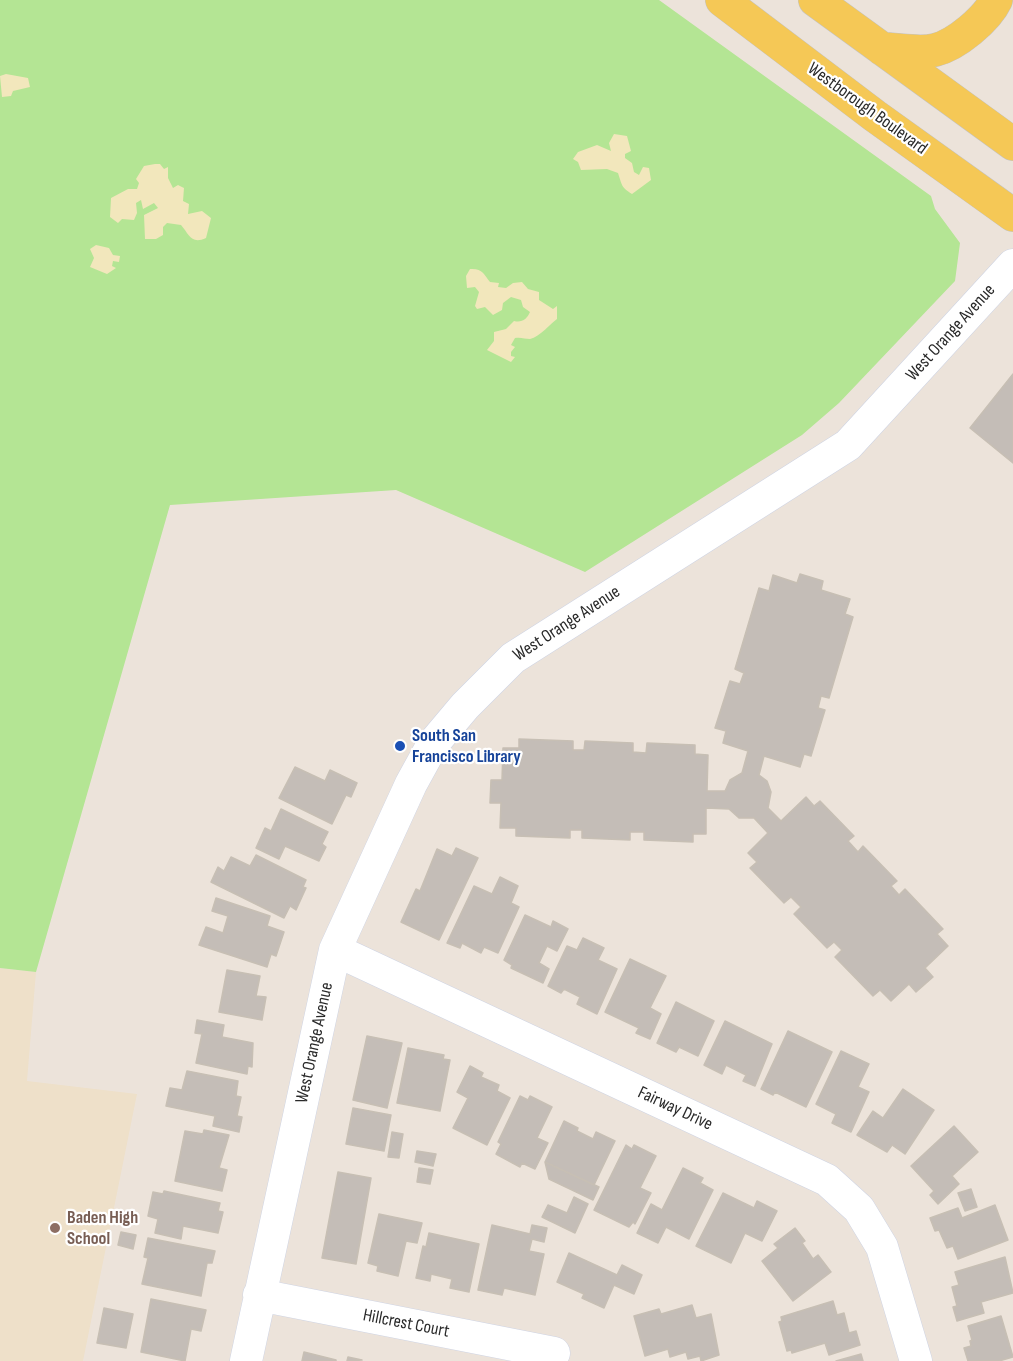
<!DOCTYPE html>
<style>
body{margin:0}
canvas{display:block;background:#ece3da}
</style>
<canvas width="1013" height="1361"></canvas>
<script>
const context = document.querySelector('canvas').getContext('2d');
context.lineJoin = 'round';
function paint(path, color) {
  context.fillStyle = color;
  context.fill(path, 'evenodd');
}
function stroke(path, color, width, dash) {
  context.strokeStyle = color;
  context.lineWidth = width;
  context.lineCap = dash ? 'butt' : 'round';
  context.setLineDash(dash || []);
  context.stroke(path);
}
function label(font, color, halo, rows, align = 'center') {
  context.font = font + ' "Sofia Sans Condensed",sans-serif';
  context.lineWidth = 4.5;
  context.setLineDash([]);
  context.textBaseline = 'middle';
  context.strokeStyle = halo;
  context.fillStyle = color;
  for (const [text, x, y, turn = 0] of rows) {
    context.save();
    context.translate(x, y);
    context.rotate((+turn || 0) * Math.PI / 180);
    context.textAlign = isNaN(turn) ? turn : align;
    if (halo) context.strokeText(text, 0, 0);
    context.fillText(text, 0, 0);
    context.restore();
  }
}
const education = new Path2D(`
 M0 968 36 972 27 1081 137 1094 83 1361H0Z`);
const green = new Path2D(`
 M0 0H659L931 196 935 209 960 243 955 281 839 403 802 435 585 572 396 490 170 505 36 972 0 968Z`);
const sand = new Path2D(`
 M6 74 28 78 30 87 13 91 11 96 2 97 0 76Z
 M614 134 627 136 631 151 625 154V158L632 163 634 172 639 175 643 167 649 168 651 180 632 194C621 187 622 185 618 173L607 169 581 170 578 162 573 159 578 152 597 145 611 151 609 143Z
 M155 164H160L164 169 168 167V178L173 188 178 185 184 188 183 201 189 204 188 214 202 211 211 218 206 238C191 245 189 234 181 225L167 223 163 227V235L156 239H145L144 215 158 208 154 203 143 209 141 200 136 203 137 213 134 220 122 219 118 223 110 217 111 198 128 189H137L139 183 136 179 144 166Z
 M96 245 109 248 113 255 120 256 119 262 113 261 112 266 116 268 107 274 90 267 94 258 90 249Z
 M470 269C482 268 484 274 490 282L499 283 498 287 506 288 513 283 522 282 528 289 539 292V300L553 309 557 306V319C551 323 540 337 530 339 525 339 521 337 515 338L511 345 515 347 511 352V356L515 357 511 362 487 350 494 341V332L506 329 514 321C522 323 527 319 530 312L523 307 521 300 511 297 503 303 502 310 493 315 485 307 477 309 475 306 479 292 475 287 467 288 466 276Z`);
const building = new Path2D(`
 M1013 374V463L970 428Z
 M800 574 823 581 821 590 850 599 845 614 853 617 829 698 821 696 818 708 825 710 811 756 804 754 800 767 764 756 759 775 767 781 771 792 768 808 781 821 806 797 814 806 820 801 854 836 848 841 858 852 863 846 897 881 891 886 899 895 905 889 943 929 937 934 948 946 925 968 933 977 916 992 909 984 891 1001 880 990 873 996 835 957 842 950 834 942 827 948 794 914 801 907 791 897 784 903 750 868 757 862 748 853 768 833 754 818H739L729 809 706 808V834H693V842L644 840V832H630V840L582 838V830H570V838L516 836V828H500L501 803H490L491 780H502L503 748H519V739L573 741V750H584L585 741 633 743V752L646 753 647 743 695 745V754L708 755 707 791H725L730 780 742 773 748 751 723 743 726 731 715 728 730 681 740 684 744 673 735 669 759 588 769 591 773 575 797 583Z
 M295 767 325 781 330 770 357 783 351 797 346 795 332 824 279 798Z
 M281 809 328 832 322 844 326 847 319 861 285 846 279 859 256 848 265 828 271 831Z
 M456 848 478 858 439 940 401 922 416 889 420 891 437 849 452 856Z
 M256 855 306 880 303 887 306 888 296 910 290 906 284 918 211 882 218 867 224 871 231 857 250 866Z
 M500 877 518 886 511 903 519 907 498 953 484 947 481 953 462 943 460 948 447 943 474 886 492 894Z
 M216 898 270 916 267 926 284 932 276 956 271 954 267 967 199 945 206 927 223 933 228 916 212 911Z
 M525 915 551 927 553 921 568 929 557 951 547 946 539 963 549 969 543 983 511 968 512 965 504 960Z
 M583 938 604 948 598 960 617 969 597 1014 577 1004 580 997 564 989 561 993 548 986 567 946 577 950Z
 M630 959 666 976 650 1008 661 1014 650 1039 636 1033 639 1028 605 1012Z
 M227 970 260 976 256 996 266 997 262 1020 219 1012Z
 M676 1002 714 1021 698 1056 679 1047 676 1052 657 1043Z
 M197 1020 224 1025 222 1037 253 1043 252 1067 248 1066 247 1074 196 1063 202 1034 195 1033Z
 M725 1021 772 1044 755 1086 743 1081 746 1075 726 1065 722 1074 704 1065Z
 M788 1031 832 1052 806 1107 775 1092 773 1095 761 1089Z
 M367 1036 402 1043 387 1108 353 1100Z
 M408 1048 444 1055 443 1059 450 1060 440 1111 397 1103Z
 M841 1051 869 1064 858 1087 869 1092 851 1132 832 1123 836 1114 816 1104Z
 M470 1066 483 1073 481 1077 499 1085 497 1091 510 1098 487 1145 453 1128 468 1098 457 1092Z
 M187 1071 238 1081 236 1096 241 1097 237 1116 242 1117 239 1132 213 1126 215 1116 166 1106 170 1088 182 1090Z
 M903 1089 934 1110 905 1154 892 1145 887 1152 857 1135 873 1111 883 1118Z
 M520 1096 528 1100 530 1096 552 1107 537 1138 548 1143 535 1169 522 1163 520 1167 496 1154 501 1144 498 1142Z
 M353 1108 391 1115 384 1151 346 1144Z
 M564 1121 578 1128 577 1131 593 1139 596 1132 615 1141 594 1185 545 1162Z
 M954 1126 978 1152 952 1176 959 1184 938 1204 930 1195 934 1191 911 1166Z
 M204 1130 229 1135 219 1168 227 1170 222 1191 175 1181 185 1131 203 1134Z
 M392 1132 403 1134 399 1158 388 1157Z
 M626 1145 632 1149 634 1145 656 1156 640 1188 651 1193 635 1224 633 1222 629 1227 594 1210Z
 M417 1151 436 1154 433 1166 415 1162Z
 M545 1162 599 1187 593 1200 549 1179Z
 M419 1168 433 1170 430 1184 417 1182Z
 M683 1168 703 1178 700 1183 713 1190 689 1239 666 1227 658 1243 637 1233 651 1204 662 1210Z
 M338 1172 371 1178 356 1264 322 1258Z
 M971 1189 977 1207 965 1211 958 1193Z
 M164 1191 220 1203 218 1211 223 1212 218 1233 183 1226 181 1239 155 1233 158 1219 148 1216 153 1192 163 1194Z
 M723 1193 754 1208 757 1201 777 1211 762 1241 745 1233 731 1263 696 1246Z
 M574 1197 588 1204 575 1233 542 1217 548 1205 567 1213Z
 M995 1205 1008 1240 958 1259 953 1246 947 1248 939 1230 935 1231 930 1218 958 1208 962 1218Z
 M379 1214 422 1223 417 1243 406 1241 398 1276 377 1271 378 1266 368 1263Z
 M492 1225 530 1234 532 1225 547 1228 544 1242 532 1239 529 1251 544 1254 535 1295 504 1288 502 1295 478 1290Z
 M795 1228 805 1241 802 1243 813 1259 818 1255 831 1272 793 1301 762 1261 778 1248 774 1244Z
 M121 1232 136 1235 133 1249 118 1245Z
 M429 1233 479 1244 469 1292 450 1288 452 1279 431 1274 430 1281 416 1278 423 1246 426 1247Z
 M148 1238 215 1251 212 1263H207L201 1296 142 1284 148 1258 144 1257Z
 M569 1253 617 1275 622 1265 642 1275 634 1294 614 1285 604 1308 582 1298 584 1294 557 1282Z
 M1005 1257 1013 1293 981 1302 984 1313 957 1321 953 1307 957 1306 952 1287 959 1285 955 1272Z
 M151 1299 206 1310 201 1331 191 1329 185 1361 141 1352Z
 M833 1301 837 1315 844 1313 849 1333 856 1331 860 1345 829 1355 825 1343 792 1353 791 1350 787 1351 779 1322 782 1321 781 1317Z
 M692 1305 696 1318 711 1314 719 1355 701 1361 700 1356 688 1359 686 1352 670 1357 668 1349 645 1356 634 1316 659 1309 661 1314Z
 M104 1308 133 1314 126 1348 97 1343Z
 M1001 1316 1013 1357 999 1361H968L964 1348 971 1346 970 1341 972 1340 968 1326Z
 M304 1352 336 1360V1361H302Z
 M861 1354 863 1361H836Z
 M348 1357 362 1360 347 1361Z`);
const minor = new Path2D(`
 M335 950 827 1180 859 1209 882 1247 916 1361
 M259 1295 554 1353
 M246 1361 335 950 411 784 433 744 465 706 513 658 848 445 1013 265`);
const major = new Path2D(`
 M722 0 875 116 1013 215
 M815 0 1013 144
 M882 49C898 49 919 54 935 50 956 45 987 19 996 0`);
const markers = [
 [400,746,6,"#1a4fb4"],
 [55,1228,6,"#8d6e63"]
];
const streetNames = [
 ["Westborough Boulevard",867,109,36],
 ["West Orange Avenue",951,333,-48],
 ["West Orange Avenue",567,624,-33],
 ["West Orange Avenue",315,1043,-78],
 ["Fairway Drive",675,1109,25],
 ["Hillcrest Court",406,1324,11]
];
const transitNames = [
 ["South San",412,736],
 ["Francisco Library",412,757]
];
const educationNames = [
 ["Baden High",67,1218],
 ["School",67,1239]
];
paint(education, '#eee0c9');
paint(green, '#b4e594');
paint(sand, '#f2e7bc');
paint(building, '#c4bdb7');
stroke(building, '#c7bfb4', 1.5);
stroke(minor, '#cfd4e3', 33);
stroke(major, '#c3c3c3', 34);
stroke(minor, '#fff', 32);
stroke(major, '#f5c856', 33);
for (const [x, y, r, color] of markers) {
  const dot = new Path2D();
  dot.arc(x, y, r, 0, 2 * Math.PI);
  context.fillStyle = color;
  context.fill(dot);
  stroke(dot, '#fff', 2);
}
label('18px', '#292929', '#fff', streetNames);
label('bold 18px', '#164399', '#fff', transitNames, 'left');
label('bold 18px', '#785e54', '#fff', educationNames, 'left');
</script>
